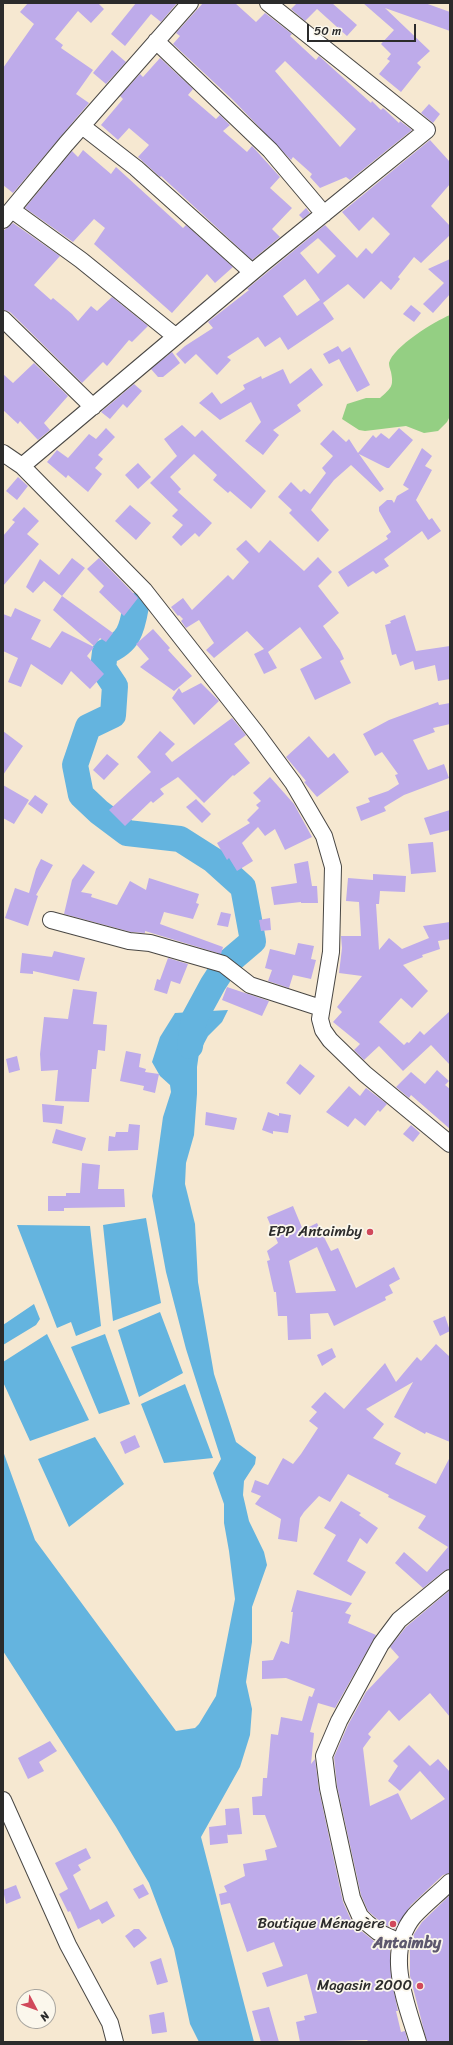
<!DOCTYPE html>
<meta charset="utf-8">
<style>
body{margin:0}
#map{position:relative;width:453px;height:2045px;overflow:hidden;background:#f6e8d1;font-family:Sriracha,sans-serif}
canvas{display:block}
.frame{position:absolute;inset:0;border:4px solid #2b2b2b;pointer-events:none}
.north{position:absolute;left:16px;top:1989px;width:40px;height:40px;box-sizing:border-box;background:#fbf7ec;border:1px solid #a8a59f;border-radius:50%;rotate:131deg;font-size:11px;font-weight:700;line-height:16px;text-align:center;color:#2b2b2b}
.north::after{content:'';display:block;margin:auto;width:14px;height:18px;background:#d1495b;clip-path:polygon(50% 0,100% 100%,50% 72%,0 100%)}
.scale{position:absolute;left:307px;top:24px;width:109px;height:18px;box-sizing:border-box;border:2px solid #2b2b2b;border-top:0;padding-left:5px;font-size:12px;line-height:14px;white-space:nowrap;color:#2b2b2b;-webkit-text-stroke:3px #fbf7ec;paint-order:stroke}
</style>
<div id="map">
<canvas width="453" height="2045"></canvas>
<div class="frame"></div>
<div class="north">N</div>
<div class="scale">50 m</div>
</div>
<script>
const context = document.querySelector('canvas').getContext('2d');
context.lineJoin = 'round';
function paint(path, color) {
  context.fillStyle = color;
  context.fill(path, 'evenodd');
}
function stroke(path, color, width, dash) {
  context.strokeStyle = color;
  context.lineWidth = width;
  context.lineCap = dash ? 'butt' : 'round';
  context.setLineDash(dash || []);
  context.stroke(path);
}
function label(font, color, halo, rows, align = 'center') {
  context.font = font + ' Sriracha,sans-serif';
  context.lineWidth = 3.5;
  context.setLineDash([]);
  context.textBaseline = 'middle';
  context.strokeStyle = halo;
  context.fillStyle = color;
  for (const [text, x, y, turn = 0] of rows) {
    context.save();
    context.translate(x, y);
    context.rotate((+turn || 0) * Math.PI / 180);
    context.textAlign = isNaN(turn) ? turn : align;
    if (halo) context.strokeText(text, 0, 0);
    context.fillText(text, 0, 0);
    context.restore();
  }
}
const green = new Path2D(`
 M450 315V416L447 422 438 431 424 433 406 426 365 431 359 430 342 419 347 404 366 398H380C391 388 394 387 391 372 390 369 389 366 389 363 393 347 435 321 450 315Z`);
const water = new Path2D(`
 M228 1010 222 1022 208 1036 199 1053 197 1067V1094L194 1135 186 1163 185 1184 195 1224 198 1282 214 1374 236 1442 256 1457 255 1464 244 1481 243 1495 249 1521 264 1552 267 1565 252 1607V1642L246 1682 252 1709 250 1735 240 1767 201 1837 254 2042H199L190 2024 174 1949 149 1883 116 1827 3 1651V1451L35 1540 176 1731 195 1728 199 1724 216 1696 235 1599 229 1551 224 1523V1504L213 1473 221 1459 186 1349 166 1272 152 1196 163 1117 171 1092 170 1085 160 1076 152 1062 160 1037 175 1013Z
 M146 1218 161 1303 113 1321 103 1225Z
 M17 1225 90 1226 101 1326 76 1336 71 1322 57 1328Z
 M34 1304 40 1319 36 1325 3 1345V1325Z
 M160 1312 183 1373 139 1397 118 1330Z
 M47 1334 89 1420 30 1441 3 1382V1362Z
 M105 1334 130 1404 99 1414 71 1347Z
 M185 1384 213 1458 164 1463 141 1404Z
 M95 1437 124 1484 69 1527 38 1459Z`);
const river = new Path2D(`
 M136 606C132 629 129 643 105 652L103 668 115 686 113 715 88 727 75 765 81 795 99 812 127 833 180 839 213 860 243 887 253 941 226 964 213 984 194 1019 190 1046`);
const building = new Path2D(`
 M28 3H98L104 9 91 23 78 11 55 39 63 45 61 48 93 70 76 94 89 103 13 193 3 185V68L34 24 20 12Z
 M136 3H177L161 22 151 14 125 46 111 34Z
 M203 3H235L256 22 265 13 292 34 290 36 316 60 319 56 371 103 372 101 381 110 383 108 399 123 400 121 412 130 350 180 346 177 320 188 310 177 312 174 293 157 291 160 233 100 173 44 180 36 176 33ZM285 61 356 129 340 147 275 71Z
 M297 3H332L357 25 347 36 317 9 305 21 291 9Z
 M363 3H425L450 12V31L385 8 430 51 417 63 421 67 401 92 379 74 390 61 387 59 391 54 381 44 394 30Z
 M112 50 126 62 106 84 93 73Z
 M160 58 193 89 188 95 216 119 220 115 230 125 223 131 247 152 252 146 280 177 270 188 292 208 272 229 280 237 252 260 161 176 160 177 138 157 149 145 129 128 118 140 101 125 123 99 120 96 140 74 143 77Z
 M429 104 440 114 433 123 421 113Z
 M430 140 450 162V184L431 206 450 226V235L421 263 414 257 398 277 400 279 391 290 381 281 364 299 348 284 323 303 334 319 288 350 280 337 265 347 258 337 227 357 231 360 217 375 196 354 185 364 176 354 185 346 213 328 208 322 249 290 247 289 325 225 357 258 366 248 372 254 390 234 373 217 359 231 342 212ZM317 237 336 256 318 274 300 253 318 238ZM305 279 320 300 297 316 283 296Z
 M83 150 111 174 116 167 183 228 186 225 233 267 215 283 207 274 172 313 94 244 105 228 94 219 73 242 25 208 72 151 78 157Z
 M306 208 310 213 303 219 299 215Z
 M13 223 60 256 34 285 51 300 53 298 72 314 78 321 91 306 97 311 112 297 148 326 132 342 129 340 107 366 103 362 82 383 10 312 3 310V231Z
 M450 259V294L433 313 423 304 444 283 428 269Z
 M411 305 421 313 414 322 403 314Z
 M338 346 342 352 350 347 370 385 357 392 339 359 329 364 323 354Z
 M172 352 180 363 163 377H158L151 369Z
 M34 363 68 396 44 423 50 430 38 440 20 421 18 424 3 410V374L13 383Z
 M311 368 323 385 297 405 301 411 273 430 279 435 263 455 245 441 261 422 251 402 220 420 199 403 212 392 221 404 245 389 243 385 261 376 262 379 283 369 290 384Z
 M134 384 142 391 127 408 123 404 110 419 101 412Z
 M182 425 195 437 202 430 266 491 251 509 230 491 228 493 213 480 217 475 194 454 170 477 181 489 178 492 212 523 199 537 195 533 181 546 172 537 183 525 172 516 178 510 150 483 177 456 164 439Z
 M106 428 115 437 98 455 103 459 95 468 102 474 88 492 68 475 66 478 47 462 57 450 68 458 89 434 96 439Z
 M399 428 413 440 389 468H387L359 454 384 489 380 492 351 465 334 480 319 499 311 510 329 530 318 542 289 513 292 510 278 497 291 482 301 492 304 489 310 494 326 473 322 468 333 456 320 444 333 430 346 442 349 439 358 453 373 435 376 438 381 433 389 439Z
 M422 448 432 456 425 466 432 470 416 500 429 520 432 518 441 531 428 540 422 531 384 559 389 566 376 574 373 571 348 587 338 572 388 539 386 536 391 532 379 511V507L387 500H392L394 503 397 496 409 489 403 485Z
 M138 463 151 477 138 489 125 475Z
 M18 477 28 486 17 500 6 491Z
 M130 505 151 523 136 540 115 521Z
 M24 507 39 521 27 534 39 544 3 586V536L15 522 12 520Z
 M246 540 259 553 270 540 304 571 318 557 332 572 318 586 339 613 323 626 340 650 344 659 340 661 351 683 315 700 300 669 322 658 300 627 268 652 277 668 264 674 254 654 264 649 247 631 214 658 206 650 214 643 199 620 186 628 181 621 183 619 179 615 178 616 171 607 183 598 192 610 228 575 233 580 249 562 236 549Z
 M72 558 85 568 62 596 44 581 33 593 26 587 40 559 59 575Z
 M99 558 138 598 124 616 99 592 104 586 87 569Z
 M62 596 113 633 106 642 100 638 94 646 53 610Z
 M15 608 41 620 31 639 50 648 62 631 94 647 87 656 104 674 90 689 71 671 62 685 31 664 21 687 8 682 18 658 3 651V614L11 617Z
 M405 615 416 651 450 646V679L438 681 435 665 415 670 413 661 400 666 396 654 392 655 385 625 391 623 390 621Z
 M153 629 170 648 168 650 192 676 174 691 140 667 149 659 136 644Z
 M201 683 219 701 194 725 172 698 179 688 182 693Z
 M438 702 439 705 450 703V724L433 728 435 732 413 740 428 770 444 764 449 778 404 795 384 807 386 811 361 821 356 807 370 802 368 798 388 791 399 784 395 775 398 774 382 752 375 756 363 734 389 720Z
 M232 718 246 735 234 744 250 763 234 776 233 775 204 803 178 777 160 789 164 794 153 803 151 801 125 826 109 810 151 772 137 757 160 731 175 744 165 754 172 762Z
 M3 731 23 746 3 775Z
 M309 736 328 758 334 753 349 772 317 797 304 782 306 781 286 757Z
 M107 754 119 764 104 780 93 770Z
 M270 777 294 804 312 837 285 850 275 829 265 836 258 827 242 843 253 861 237 871 229 858 227 860 217 843 250 823 247 820 259 808 256 805 261 801 253 793Z
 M3 785 29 800 14 824 3 818Z
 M35 795 48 804 42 814 28 804Z
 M196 799 211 814 202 823 186 807Z
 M450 810V830L430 835 424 818Z
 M433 842 436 872 411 874 408 844Z
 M41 859 53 865 36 895 38 896 28 926 5 918 15 888 29 893 36 869Z
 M308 861 312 886H317L318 903H301V902L274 905 271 887 297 883 294 864Z
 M83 864 95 872 81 892 92 894 91 897 117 905 130 881 146 890 149 878 199 894 196 903 199 904 193 919 164 912 160 924 223 947 221 954 145 931V933L131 932 64 914 72 880Z
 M373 874 406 876 405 892 380 891 379 904H376L379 950 389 938 402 949 429 938 423 926 450 922V939L438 941 440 949 422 955 423 957 403 965 428 991 412 1008 401 998 379 1022 404 1045 407 1042 409 1043 420 1031 424 1035 450 1011V1065L431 1045 403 1071 379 1046 364 1060 354 1050 360 1044 333 1022 342 1012 337 1007 362 976 339 973 342 948 341 936H361L359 902 346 901 348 878 373 880Z
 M221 912 231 914 228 927 217 925Z
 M270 918 271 930 261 931 259 920Z
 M298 943 314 946 311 959 316 960 311 979 293 975 289 988 268 981 272 970 265 968 270 949 295 955Z
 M54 951 85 958 79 981 33 971V974L20 973 22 953 52 957Z
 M168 958 188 964 180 984 171 981 167 994 154 990 157 979 160 980Z
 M227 987 269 1001 262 1016 222 1000Z
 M73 989 97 992 93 1024 107 1025 105 1051 98 1050 96 1069H92L89 1102 55 1101 58 1070 41 1071 40 1054 44 1017 68 1019Z
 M126 1051 141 1054 139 1067 146 1069 145 1072 159 1074 155 1093 143 1090 144 1086 120 1081Z
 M17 1056 20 1070 9 1073 6 1059Z
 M300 1064 315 1076 300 1095 286 1083Z
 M437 1070 449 1081 445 1085 450 1089V1129L411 1095 409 1098 396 1087 411 1072 425 1084Z
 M349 1086 360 1096 366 1088 387 1104 380 1112 378 1110 365 1126 355 1118 348 1127 326 1112Z
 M42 1104 64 1106 62 1124 43 1122Z
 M206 1112 237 1118 234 1130 205 1125Z
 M268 1112 279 1116V1113L291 1115 288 1133 273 1131V1134L262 1130Z
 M129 1124 140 1125 138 1150 108 1151 109 1136 115 1137 116 1132H128Z
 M411 1125 420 1133 413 1142 403 1134Z
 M56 1129 86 1138 82 1151 52 1143Z
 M82 1163 100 1165 98 1189H124L125 1207 64 1208V1211H48V1196H66V1193H80Z
 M293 1206 303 1230 317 1223 331 1251 338 1248 356 1288 394 1267 400 1279 389 1285 393 1293 385 1297 386 1300 334 1326 328 1313 310 1314 311 1339 288 1340 287 1316H278L276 1292H274L267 1261 270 1260 267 1251 278 1243 267 1217ZM317 1247 336 1291 296 1293 289 1261Z
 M445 1316 450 1331 440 1336 433 1321Z
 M436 1344 450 1357V1442L426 1432 425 1434 394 1417 413 1382 366 1409 384 1424 373 1438 401 1453 395 1464 436 1484 450 1457V1569L444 1571 423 1588 395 1563 404 1552 427 1572 448 1547 418 1528 426 1516 388 1497 389 1495 348 1474 330 1502 319 1496 304 1512 300 1518 297 1542 278 1539 281 1519 255 1504 261 1496 251 1492 255 1480 268 1485 283 1458 293 1464 301 1454 318 1428 309 1421 317 1412 311 1407 325 1392 344 1409 385 1363 396 1382 417 1357 421 1361Z
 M332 1348 336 1357 322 1366 317 1355Z
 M135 1435 140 1447 125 1454 120 1442Z
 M341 1501 361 1513 359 1515 378 1528 367 1544 360 1538 347 1561 366 1572 351 1596 313 1574 336 1535 324 1528Z
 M297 1590 352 1603 345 1613 351 1615 348 1623 376 1635 335 1708 318 1703 310 1732 314 1733 311 1764 315 1759 319 1790 343 1902 351 1920 360 1930 374 1941 390 1948 391 1978 398 2011H396L401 2032 405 2031 408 2042H369L367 2040 300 2042 296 2022 305 2020 304 2016 317 2013 307 1974 267 1987 262 1973 283 1966 274 1942 247 1952 230 1903 221 1905 219 1894 227 1892 224 1886 245 1876 243 1864 267 1860 265 1850 277 1847 265 1815H253L252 1797 262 1796 263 1778H267L271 1734 278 1735 281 1717 302 1721 309 1696 312 1697 315 1689 286 1678 262 1679V1661L273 1660 281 1641 289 1644 293 1612H291Z
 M450 1590V1717L430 1693 399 1721 389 1710 368 1734 371 1737 363 1748 370 1806 398 1793 411 1820 445 1799 420 1771 400 1791 388 1781 398 1766 393 1761 409 1745 430 1766 438 1759 450 1772V1873L443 1875 411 1905 395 1929 383 1924 368 1911 361 1895 337 1786 334 1757 348 1725 366 1692 399 1657 390 1647 406 1627Z
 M50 1741 57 1751 39 1762 44 1771 28 1779 18 1758Z
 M239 1808 242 1834 227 1835V1832L228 1843 210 1845 209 1827 226 1825 225 1809Z
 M86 1848 91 1858 78 1865 81 1870 73 1875 90 1910 107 1901 115 1916 102 1924 99 1919 78 1929 70 1911 68 1912 59 1894 68 1889 55 1863Z
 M143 1884 149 1894 139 1899 133 1889Z
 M16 1885 21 1898 6 1904 3 1890Z
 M450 1895V2042H427L410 1976V1947L414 1934 422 1922Z
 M134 1929H139L147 1938 134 1948 125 1936Z
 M161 1958 168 1982 157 1985 150 1962Z
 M269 2007 279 2042H261L252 2011Z
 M164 2012 167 2032 152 2034 149 2015Z`);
const minor = new Path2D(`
 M156 41 270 150 324 214
 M82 126 136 168 252 272
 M12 210 81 260 175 336
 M3 220 66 144 190 3
 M3 319 93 407
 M3 453 22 466 262 264 427 130 268 3
 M22 466 144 590 257 734 293 783 324 836 333 867 331 952 320 1019 323 1030 330 1040 365 1074 450 1144
 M51 920 129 941 150 943 223 964 250 985 321 1008
 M3 1800 68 1945 110 2023 115 2042
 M400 1942 378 1932 367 1923 360 1916 352 1898 328 1788 324 1756 339 1721 381 1644 399 1620 450 1578
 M418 2042C406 2002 384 1952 414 1916 425 1904 438 1894 450 1882`);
const markers = [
 [370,1232,4,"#d1495b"],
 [393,1924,4,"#d1495b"],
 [420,1986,4,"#d1495b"]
];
const poiNames = [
 ["EPP Antaimby",362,1232],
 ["Boutique Ménagère",385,1924],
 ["Magasin 2000",412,1986]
];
const neighbourhoodNames = [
 ["Antaimby",407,1944]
];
paint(green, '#94cf83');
paint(water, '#64b4df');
stroke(river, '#64b4df', 26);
paint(building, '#beabea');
stroke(minor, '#494744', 18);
stroke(minor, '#fff', 16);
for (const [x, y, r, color] of markers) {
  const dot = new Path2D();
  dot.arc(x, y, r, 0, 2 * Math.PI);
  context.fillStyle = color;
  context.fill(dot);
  stroke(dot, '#fbf7ec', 1.5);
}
label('15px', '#2b2b2b', '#fbf7ec', poiNames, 'right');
label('bold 16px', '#5e586e', '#fbf7ec', neighbourhoodNames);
</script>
